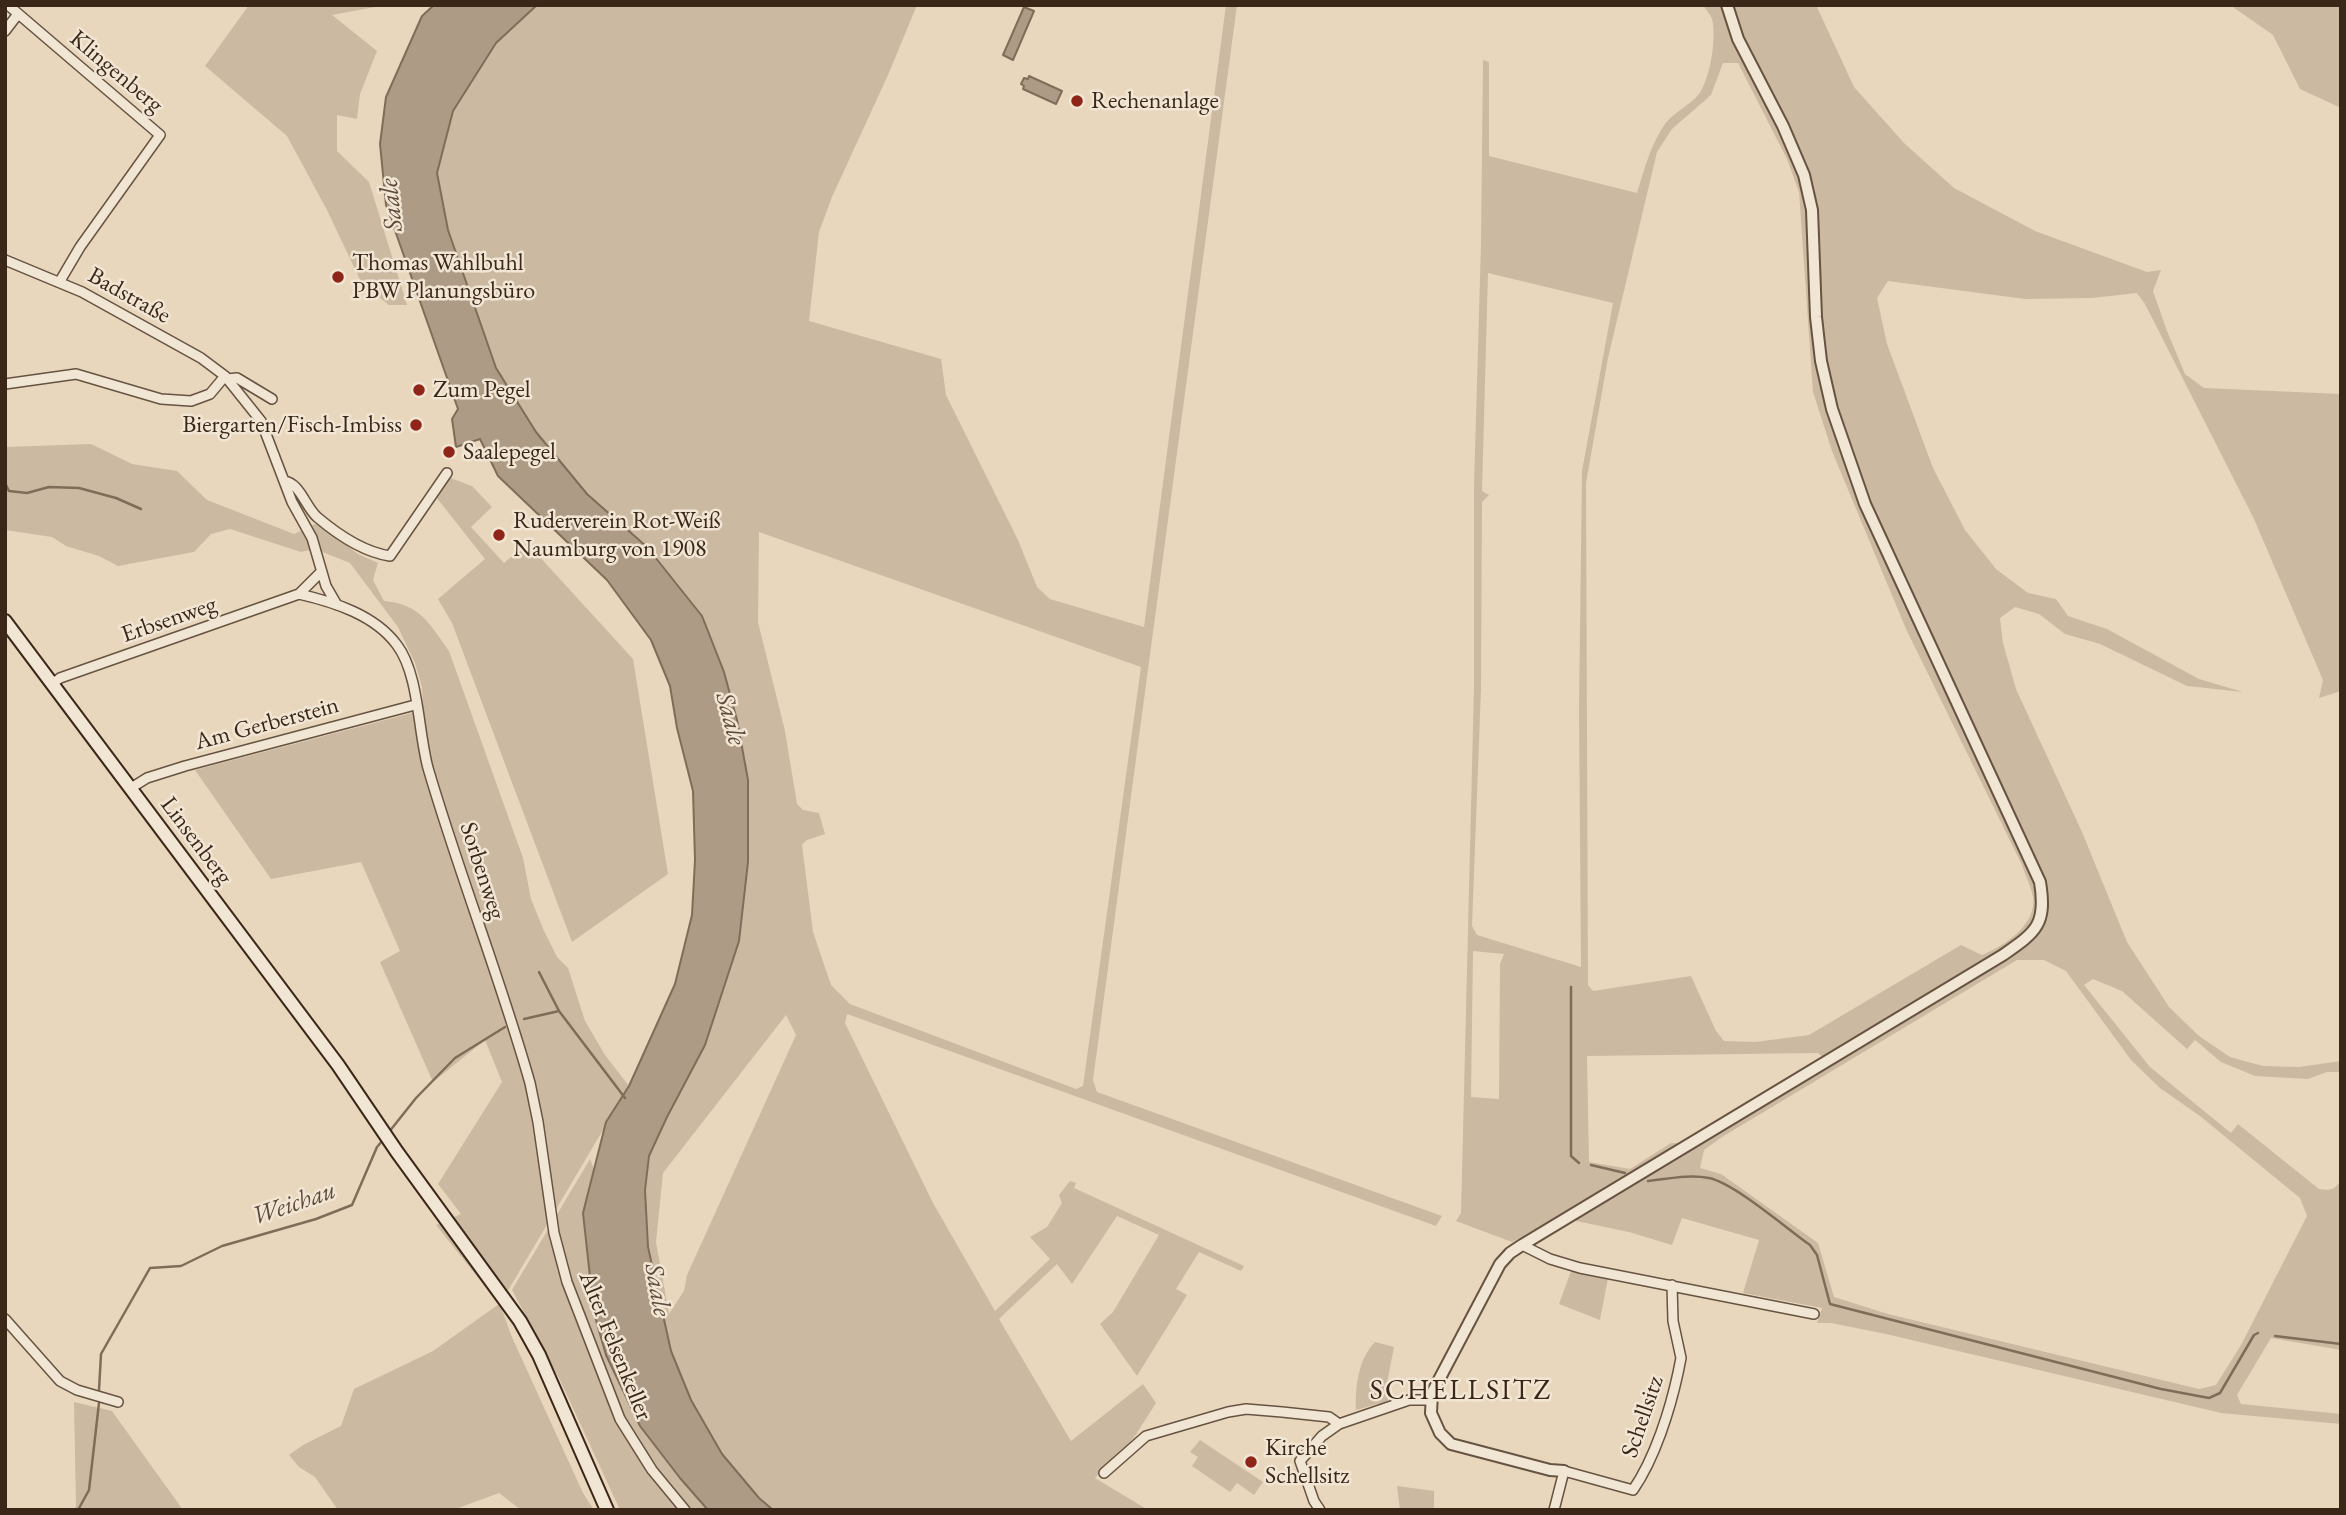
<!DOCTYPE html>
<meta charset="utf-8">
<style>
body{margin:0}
#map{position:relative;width:2346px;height:1515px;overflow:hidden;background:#e9d7bd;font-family:"EB Garamond",serif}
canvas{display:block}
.frame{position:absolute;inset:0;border:7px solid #3b2718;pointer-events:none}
</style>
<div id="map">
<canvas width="2346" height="1515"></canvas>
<div class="frame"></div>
</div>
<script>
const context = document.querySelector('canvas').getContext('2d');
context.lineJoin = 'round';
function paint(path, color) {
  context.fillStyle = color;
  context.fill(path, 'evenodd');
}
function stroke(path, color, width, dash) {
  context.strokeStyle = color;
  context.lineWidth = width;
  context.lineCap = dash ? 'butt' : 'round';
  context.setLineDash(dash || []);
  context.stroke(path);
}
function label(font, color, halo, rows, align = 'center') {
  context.font = font + ' "EB Garamond",serif';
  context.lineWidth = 5;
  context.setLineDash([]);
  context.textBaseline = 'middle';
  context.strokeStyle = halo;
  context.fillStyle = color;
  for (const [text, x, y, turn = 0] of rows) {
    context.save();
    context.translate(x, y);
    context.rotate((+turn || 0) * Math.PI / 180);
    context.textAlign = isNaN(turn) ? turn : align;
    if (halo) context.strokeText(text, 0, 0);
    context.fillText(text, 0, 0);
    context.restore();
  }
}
const green = new Path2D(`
 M249 5H386L332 15 377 51 360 94 357 119 337 115V151L369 182 407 305H389L362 284 327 210 287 136 205 66Z
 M537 5H917L888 75 832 197 819 232 809 321 941 359 946 395 1018 540 1037 587 1050 599 1144 627 1226 5H1237L1093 1080 1097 1092 1442 1216 1436 1226 847 1014 845 1023 933 1203 995 1311 1050 1259 1030 1237 1047 1227 1062 1203 1059 1195 1070 1181 1076 1183 1074 1188 1244 1266 1241 1271 1199 1252 1176 1289 1187 1295 1137 1376 1100 1324 1113 1312 1159 1235 1117 1216 1072 1284 1057 1264 999 1319 1071 1441 1143 1384 1156 1403 1133 1439 1095 1478 1148 1510H773L759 1498 721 1454 691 1400 671 1351 648 1247 645 1190 649 1156 667 1117 748 780 737 720 724 672 702 616 647 547 587 494 536 432 496 368 448 229 437 173 453 111 496 43ZM759 532 1141 667 1083 1086 1076 1089 850 1004 831 985 813 932 802 845 807 840 825 834 819 813 803 810 797 804 785 731 758 622ZM786 1015 796 1035 687 1275 684 1291 669 1314 656 1242 663 1173Z
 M1703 5H1816L1854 87 1904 143 1954 188 2035 231 2147 272 2161 270 2153 291 2167 331 2185 374 2204 388 2341 394V691L2319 698 2323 680 2254 519 2145 304 2137 293 2092 298 2025 299 1888 281 1877 298 1887 344 1933 468 1965 530 1996 569 2028 593 2056 599 2068 616 2107 629 2199 679 2243 692 2187 686 2100 644 2065 634 2039 614 2015 607 2000 618 2003 643 2016 689 2082 832 2127 942 2169 1007 2199 1036 2230 1057 2263 1066 2299 1067 2341 1061V1072H2327L2308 1079 2255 1076 2221 1062 2195 1040 2187 1049 2122 991 2093 979 2084 985 2150 1067 2231 1133 2238 1124 2319 1189C2330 1191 2335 1190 2341 1180V1350L2271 1338 2237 1395 2241 1404 2341 1414V1424L2221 1413 1886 1334 1831 1323H1817L1822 1308 1743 1293 1759 1240 1682 1218 1672 1245 1629 1232 1557 1217 1512 1242 1456 1221 1461 1213 1474 686V486L1481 244 1483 60 1489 62V156L1637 193C1644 170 1650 147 1663 127 1672 112 1690 106 1699 94 1710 79 1717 37 1712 19 1710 14 1706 10 1703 5ZM1723 63H1738L1787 159 1799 192 1813 392 1832 451 1906 629 2022 865C2025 875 2031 886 2033 897 2037 925 2004 946 1982 955L1961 945 1809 1035 1755 1042 1724 1041 1716 1031 1691 976 1593 991 1588 985 1586 483 1608 358 1657 152 1672 129 1711 95ZM1488 273 1613 303 1582 471 1579 710 1581 967 1477 935 1472 926 1481 689 1482 502 1489 495 1482 491ZM1473 951 1504 954 1500 964 1499 1099 1471 1097ZM2017 960H2044L2066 971 2131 1060 2160 1088 2200 1116 2300 1198 2307 1216 2241 1345 2216 1385 2199 1389 1888 1314 1834 1297 1818 1243 1721 1174 1700 1168 1704 1150 1722 1137ZM1818 1053 1823 1057 1680 1143H1671L1630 1169 1589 1162 1587 1056Z
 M2230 5H2341V108L2300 89 2273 35Z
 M91 444 132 464 177 471 207 500 294 534 317 523 358 554 378 563 373 580 384 601C420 604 429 623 449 651L523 858 531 899 544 931 557 957 568 968 585 1021 605 1055 629 1086 500 1304 511 1335 583 1493 594 1510H521L499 1493 453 1510H338L315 1477 299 1467 289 1455 303 1445 341 1426 354 1389 433 1351 499 1304 436 1225 461 1214 438 1184 502 1082 485 1040 433 1082 380 962 400 951 361 862 271 879 195 770 423 710 422 687 415 663 398 627 350 563 315 549 301 552 230 529 211 534 194 552 118 566 99 556 66 546 52 537 5 530V447Z
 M448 477 472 486 492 507 471 527 504 563 527 543 633 659 668 874 572 942 452 623 438 599 485 559 436 497Z
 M590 1159 595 1172 583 1213 594 1313 640 1426 680 1478 708 1510H620L561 1382 512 1290Z
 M1571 1271 1608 1278 1600 1320 1559 1304Z
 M1375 1342 1394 1347 1386 1388 1388 1401 1356 1410C1355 1388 1358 1359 1375 1342Z
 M74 1402 112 1411 183 1510H74L76 1506Z
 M1200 1440 1263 1482 1254 1495 1237 1483 1230 1492 1192 1466 1198 1457 1190 1452Z
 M1397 1486 1434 1491V1510H1400Z`);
const water = new Path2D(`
 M434 5H537L496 43 453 111 437 173 448 230 496 368 536 432 587 494 647 547 702 616 724 672 737 720 748 780V862L739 941 705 1045 667 1117 649 1156 645 1190 648 1247 671 1351 691 1400 722 1454 759 1498 773 1510H708L680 1478 640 1426 606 1355 594 1313 583 1213 606 1122 629 1086 675 984 692 915 695 860 693 791 677 728 670 686 651 640 607 580 498 476 480 439 456 447 452 419 458 409 386 205 380 144 386 97 422 16Z
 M1024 7 1034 11 1013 60 1003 55Z
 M1029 76 1062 91 1056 104 1023 89 1024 86 1021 84 1024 78 1028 79Z`);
const stream = new Path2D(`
 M5 483 9 491 27 493 49 487 79 488 116 498 141 509
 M539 972 559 1011 625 1098
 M1571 987V1156L1579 1163
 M524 1019 559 1011
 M389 1132 416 1098 455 1058 505 1027
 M1591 1165 1625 1173
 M1648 1181C1667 1179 1689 1174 1709 1178 1734 1183 1786 1228 1810 1245L1817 1255 1830 1304 2161 1389 2209 1398 2220 1393 2254 1335 2258 1333
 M2275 1336 2341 1344
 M99 1390 101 1354 150 1268 181 1266 222 1246 316 1219 352 1205 377 1147 383 1140
 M78 1510 89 1490 99 1403`);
const minor = new Path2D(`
 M8 5 160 135 80 247 60 281
 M5 31 18 14
 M5 260 82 292 201 358 225 376 261 421 292 502 312 538 326 586 337 605
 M227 379 237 378 272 399
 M5 384 76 374 161 399 191 401 210 394 225 376
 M284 481C300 483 305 506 317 517 337 534 363 552 390 556L447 473
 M299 594C334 602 375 615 397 645 419 674 418 731 428 768 459 874 500 977 530 1083L538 1122 554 1233 567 1282 620 1419 652 1470 685 1510
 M52 684 60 678 299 594 321 572
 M131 788 147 778 185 766 415 705
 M1522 1245 1550 1259 1580 1268 1814 1314
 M5 1319 60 1381 77 1390 118 1402
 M1104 1473 1146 1436 1228 1412 1246 1409 1282 1412 1329 1417 1339 1424 1409 1400H1432
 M1320 1510 1314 1501 1300 1461 1322 1436 1339 1424
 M1554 1510 1564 1471 1633 1490C1655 1458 1670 1410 1678 1373L1681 1358 1673 1321 1672 1285`);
const tertiary = new Path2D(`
 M1564 1471 1550 1470 1451 1444 1440 1433 1431 1413 1432 1393 1500 1264 1510 1253 1522 1245 2003 955C2036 932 2047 925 2040 882L1865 504 1832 409 1821 361 1816 317 1812 210 1804 175 1783 126 1738 39 1727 5`);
const secondary = new Path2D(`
 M5 621 338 1065 397 1152 520 1321 539 1355 607 1510`);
const markers = [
 [1077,101,7,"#8f2418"],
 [338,277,7,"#8f2418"],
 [419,390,7,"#8f2418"],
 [416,425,7,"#8f2418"],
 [449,452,7,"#8f2418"],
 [499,535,7,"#8f2418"],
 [1251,1462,7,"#8f2418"]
];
const streetNames = [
 ["Klingenberg",116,72,40],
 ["Badstraße",129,296,29],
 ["Erbsenweg",169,620,-19],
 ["Am Gerberstein",267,724,-15],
 ["Linsenberg",196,841,53],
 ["Sorbenweg",482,871,72],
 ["Alter Felsenkeller",615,1346,68],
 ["Schellsitz",1643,1417,-71]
];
const poiNames = [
 ["Rechenanlage",1091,101],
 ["Thomas Wahlbuhl",352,263],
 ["PBW Planungsbüro",352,291],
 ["Zum Pegel",433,390],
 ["Biergarten/Fisch-Imbiss",402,425,"right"],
 ["Saalepegel",463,452],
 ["Ruderverein Rot-Weiß",513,521],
 ["Naumburg von 1908",513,549],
 ["Kirche",1265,1448],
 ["Schellsitz",1265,1476]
];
const waterNames = [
 ["Saale",392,205,-96],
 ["Saale",730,719,75],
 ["Weichau",294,1204,-19],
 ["Saale",657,1290,80]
];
const quarterNames = [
 ["SCHELLSITZ",1461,1391]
];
paint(green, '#cbb9a1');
paint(water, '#ae9b85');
stroke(water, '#806d59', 2);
stroke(stream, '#806d59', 2.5);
stroke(minor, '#665341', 12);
stroke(tertiary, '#665341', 14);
stroke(secondary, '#3b2718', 16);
stroke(minor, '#f1e5d4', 9);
stroke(tertiary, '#f1e5d4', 10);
stroke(secondary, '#f1e5d4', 12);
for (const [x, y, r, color] of markers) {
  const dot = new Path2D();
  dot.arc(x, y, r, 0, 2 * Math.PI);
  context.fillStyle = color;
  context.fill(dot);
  stroke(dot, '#f1e5d4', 2.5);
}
label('24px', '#3b2718', '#f1e5d4', streetNames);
label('24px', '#3b2718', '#f1e5d4', poiNames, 'left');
label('italic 26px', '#5e4a39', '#f1e5d4', waterNames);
context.letterSpacing = '2px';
label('28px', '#3b2718', '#f1e5d4', quarterNames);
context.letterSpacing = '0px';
</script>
